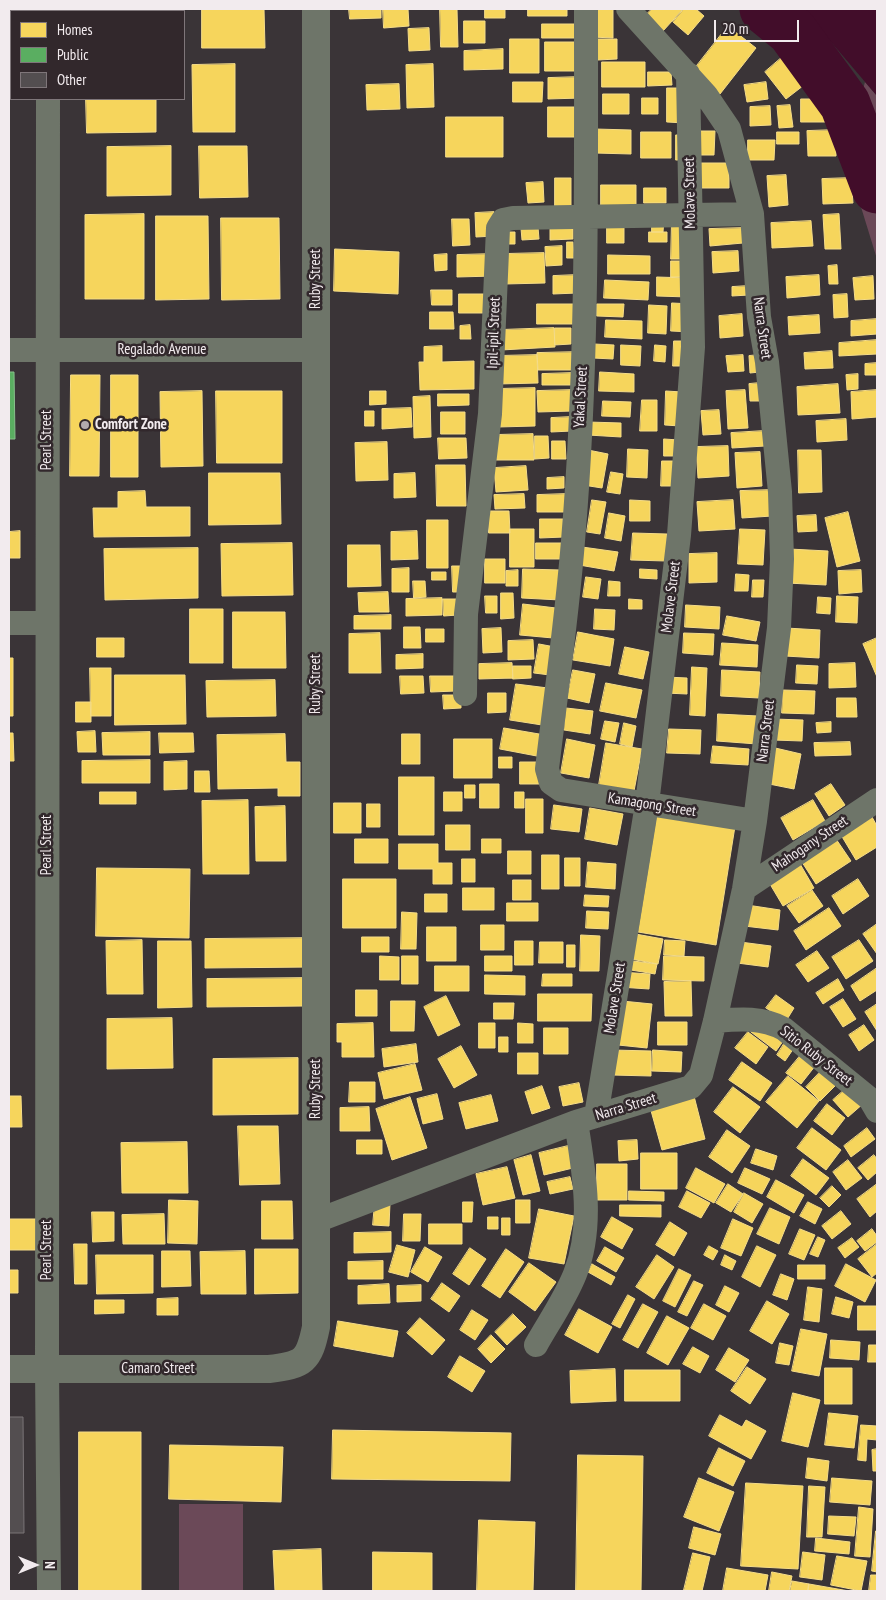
<!DOCTYPE html>
<style>
body{margin:0}
#map{position:relative;width:886px;height:1600px;overflow:hidden;background:#3a3437;font-family:"PT Sans Narrow",sans-serif}
canvas{display:block}
.frame{position:absolute;inset:0;border:10px solid #f2ebee;pointer-events:none}
.legend{position:absolute;left:10px;top:10px;width:175px;height:90px;box-sizing:border-box;background:#32282c;border:1px solid #7f767a;margin:0;padding:6px 9px;list-style:none;font-size:15px;color:#f2ebee}
.legend li{display:flex;align-items:center;gap:10px;height:25px}
.legend b{width:25px;border:1px solid #7f767a}
.north{position:absolute;left:10px;top:1540px;width:50px;height:50px;-webkit-text-stroke:4px #32282c;paint-order:stroke;rotate:90deg;font-size:14px;font-weight:700;line-height:20px;text-align:center;color:#f2ebee}
.north::after{content:'';display:block;margin:auto;width:18px;height:22px;background:#f2ebee;clip-path:polygon(50% 0,100% 100%,50% 72%,0 100%)}
.scale{position:absolute;left:714px;top:20px;width:85px;height:22px;box-sizing:border-box;border:2px solid #f2ebee;border-top:0;padding-left:6px;font-size:15px;line-height:18px;white-space:nowrap;color:#f2ebee;-webkit-text-stroke:4px #32282c;paint-order:stroke}
</style>
<div id="map">
<canvas width="886" height="1600"></canvas>
<div class="frame"></div>
<ul class="legend">
<li><b style="height:14px;background:#f6d55c"></b>Homes</li>
<li><b style="height:14px;background:#5aae61"></b>Public</li>
<li><b style="height:14px;background:#534e50"></b>Other</li>
</ul>
<div class="north">N</div>
<div class="scale">20 m</div>
</div>
<script>
const context = document.querySelector('canvas').getContext('2d');
context.lineJoin = 'round';
function paint(path, color) {
  context.fillStyle = color;
  context.fill(path, 'evenodd');
}
function stroke(path, color, width, dash) {
  context.strokeStyle = color;
  context.lineWidth = width;
  context.lineCap = dash ? 'butt' : 'round';
  context.setLineDash(dash || []);
  context.stroke(path);
}
function label(font, color, halo, rows, align = 'center') {
  context.font = font + ' "PT Sans Narrow",sans-serif';
  context.lineWidth = 5;
  context.setLineDash([]);
  context.textBaseline = 'middle';
  context.strokeStyle = halo;
  context.fillStyle = color;
  for (const [text, x, y, turn = 0] of rows) {
    context.save();
    context.translate(x, y);
    context.rotate((+turn || 0) * Math.PI / 180);
    context.textAlign = isNaN(turn) ? turn : align;
    if (halo) context.strokeText(text, 0, 0);
    context.fillText(text, 0, 0);
    context.restore();
  }
}
const green = new Path2D(`
 M865 82 877 96V259L845 155Z
 M179 1504H243V1591H179Z`);
const water = new Path2D(`
 M803 9H877V96Z`);
const homes = new Path2D(`
 M9 9H11V42H9Z
 M98 9H150V11H98Z
 M202 9H264L265 48H202Z
 M349 9H381V18L350 19Z
 M383 9H408L409 26 384 28Z
 M440 9H457L458 47H441Z
 M485 9H505V18H485Z
 M528 9H567V16H528Z
 M592 9H613V38L592 37Z
 M652 9H683L663 31 646 15Z
 M684 9H696L704 16 688 35 673 22Z
 M464 21H485V43H464Z
 M542 24H577V38H542Z
 M728 26 756 48 720 94 692 72Z
 M429 28 430 50 409 51 408 29Z
 M510 39H539V73H510Z
 M597 39H617V59L598 60Z
 M545 42H582V71H545Z
 M503 49V69L464 70V51Z
 M786 54 808 82 786 99 765 72Z
 M602 62H645V87H602Z
 M235 64V132H193L192 65Z
 M433 64 434 107 407 108 406 65Z
 M648 72H671L672 85 648 86Z
 M580 77 581 98 548 99V78Z
 M513 82H543L542 102H513Z
 M766 82 768 99 747 102 744 85Z
 M399 84 400 109 367 110 366 85Z
 M667 88H685V123L667 122Z
 M603 94H629V114H603Z
 M642 98H658V114H642Z
 M86 99H156V132L87 133Z
 M801 99H825V122H801Z
 M790 105 793 127 779 128 777 106Z
 M770 106 771 125 750 126V107Z
 M548 107H578V137H548Z
 M446 117H503V157H446Z
 M595 129 631 130V154L595 153Z
 M836 130V156H808L807 131Z
 M697 131H715L714 155H696Z
 M641 132H671V158H641Z
 M777 132H799V144H777Z
 M676 135H686V160H676Z
 M748 140H775L774 160H748Z
 M171 146V195L107 196V147Z
 M199 146H247L248 197 200 198Z
 M700 163H729V188H700Z
 M786 175 788 205 769 207 767 176Z
 M555 178H571V209H555Z
 M851 178 853 203 823 204 822 179Z
 M543 182 544 202 528 203 526 183Z
 M601 185H636V213H601Z
 M644 188H666V203H644Z
 M494 212 495 236 476 237 475 213Z
 M144 214V299H85V215Z
 M839 214 841 249H825L823 215Z
 M156 216H208L209 299 156 300Z
 M221 218H279L280 299 222 300Z
 M607 218H624V243H607Z
 M652 218H664L663 232H652Z
 M452 219H469L470 245 453 246Z
 M672 220H689L688 259H671Z
 M811 221 813 246 772 248 771 223Z
 M573 223V239L550 240V224Z
 M538 227 539 239 522 240 521 228Z
 M743 228V243L710 246 709 229Z
 M506 232H515V244H506Z
 M649 232H667V242H649Z
 M567 242H573L574 258H567Z
 M562 246V265L546 266 545 247Z
 M335 249 399 252 398 294 334 291Z
 M738 251 739 271 713 273 712 252Z
 M544 253 545 283 505 284 504 254Z
 M447 254V270L435 271 434 255Z
 M493 254 494 276 457 277V255Z
 M608 255 650 256V274H608Z
 M671 261H690V277H671Z
 M837 265 838 284H829L828 266Z
 M577 275V293L553 294V276Z
 M819 275 820 295 787 298 786 277Z
 M873 276 874 299 855 300 853 278Z
 M657 277 688 278V297L657 296Z
 M605 280 649 282 648 300 604 298Z
 M748 286 749 295 732 296V287Z
 M431 290H452V305H432Z
 M459 294H486V313H459Z
 M847 294 848 317 834 318 833 295Z
 M672 303 692 304 691 332 671 331Z
 M537 304H579V324H537Z
 M597 304H624L623 317 597 316Z
 M649 305 667 306 666 334 648 333Z
 M430 312H453L454 329H430Z
 M742 314 743 336 720 338 719 316Z
 M819 315 820 333 789 335 788 317Z
 M877 319V334L851 336V321Z
 M606 320 642 321V339L605 337Z
 M470 325 471 339H460V326Z
 M554 328 555 347 501 350 500 330Z
 M555 328H571V344L555 345Z
 M877 340V354L839 356V343Z
 M674 341H691L690 366H673Z
 M594 344 614 345 613 359 593 358Z
 M621 345 641 346 640 366 621 365Z
 M655 345 666 346 665 362 654 361Z
 M442 346V362L474 361V389L420 390 419 362H424V347Z
 M832 351 833 368 805 369 804 353Z
 M578 352V370H538L537 353Z
 M537 355 538 383 498 384 497 356Z
 M743 355 744 371 728 372 726 356Z
 M759 355 760 372 750 373 749 356Z
 M877 363V375H865V364Z
 M600 372 634 374V392L599 391Z
 M572 373V385H542V374Z
 M858 374V389L847 390 846 375Z
 M71 375H100L99 476H70Z
 M111 375H138V477H111Z
 M760 383 761 401H750L749 384Z
 M838 384 840 413 798 415 797 387Z
 M535 388V426L498 427 497 389Z
 M572 390 573 411 538 412 537 391Z
 M745 390 748 428 728 429 726 391Z
 M877 390V417L852 419 851 392Z
 M202 391 203 466 161 467 160 392Z
 M216 391H282V463H217Z
 M370 391H386V404L370 405Z
 M666 391 682 392 680 426 665 425Z
 M438 394H469V405L438 406Z
 M430 396 431 437 414 438 413 397Z
 M642 400H657V431H640Z
 M603 401 631 402 630 417 602 416Z
 M411 408 412 427 382 429V409Z
 M719 410 721 434 703 435 701 411Z
 M365 411H374V426H365Z
 M441 412H465V434H441Z
 M571 417 572 431 551 432V418Z
 M846 419 847 440 817 442 816 421Z
 M588 422 621 423V437L588 435Z
 M764 431 765 446 732 448 731 433Z
 M533 434 534 460H496L495 435Z
 M535 436H548L549 458 535 459Z
 M438 438H466L467 458 439 459Z
 M664 439 679 440 678 456H664Z
 M552 441H565L566 459H552Z
 M387 442 388 480 356 481 355 443Z
 M728 446 729 476 698 478 696 447Z
 M628 449 648 450 647 478 627 477Z
 M588 450 608 454 602 488 583 485Z
 M798 450H821L822 492 799 493Z
 M760 452 762 486 737 488 735 453Z
 M662 461H675L673 486H661Z
 M436 465H465L466 506H437Z
 M526 466 528 490 496 492 494 468Z
 M611 472 623 474 620 494 607 492Z
 M209 473H280L281 524 209 525Z
 M415 473 416 497 394 498V474Z
 M564 477V488L547 489V478Z
 M771 490 772 516 742 518 740 491Z
 M145 491 146 507H190V536L94 537 93 508H118V492Z
 M524 494 525 508 495 509 494 495Z
 M566 494V512H537V495Z
 M592 500 606 502 600 534 587 532Z
 M630 500 650 501V521H630Z
 M733 500 735 529 699 531 697 502Z
 M488 511H509L510 533H489Z
 M848 512 860 561 837 567 825 518Z
 M609 513 625 516 621 541 605 538Z
 M816 515 817 531 798 532 797 516Z
 M540 519H563L564 537 540 538Z
 M427 520H448V568H427Z
 M510 529H534V567H510Z
 M740 529 765 530 763 565 738 564Z
 M20 531V558H9V532Z
 M417 531 418 559 391 560V532Z
 M633 533 667 534 666 561 631 560Z
 M292 543 293 595 222 596 221 544Z
 M536 543H562V559H536Z
 M348 545H380L381 586 348 587Z
 M582 547 618 552 614 571 579 565Z
 M198 548V598L105 600 104 549Z
 M789 549 828 551 826 585 787 583Z
 M717 553V582L689 583V554Z
 M485 559H505V583H485Z
 M452 566H464V592H453Z
 M409 568V592H392V569Z
 M523 569 561 570 560 600 522 598Z
 M640 569 657 570V579L640 578Z
 M518 570V586H506V571Z
 M861 570 862 592 839 594 838 571Z
 M432 572H446V580H432Z
 M736 574 749 575 748 591H735Z
 M586 577 601 579 598 599 583 597Z
 M753 580H764L763 597H752Z
 M413 581H425L426 597 414 598Z
 M609 581 620 582V596H608Z
 M388 592 389 612H359L358 593Z
 M501 593H513L514 618 501 619Z
 M485 596H497V613H486Z
 M837 596 858 597 857 623 836 622Z
 M818 597 831 598 830 614 817 613Z
 M442 598V615L406 616V599Z
 M443 599H458V615L444 616Z
 M629 599 642 600V609H629Z
 M523 604 556 608 553 638 520 635Z
 M686 605 720 607 719 629 685 627Z
 M190 609H223V663H190Z
 M595 609 615 610 614 630 594 629Z
 M233 612H285L286 668H233Z
 M391 615V629H354V616Z
 M727 616 760 622 756 641 723 635Z
 M404 627H420L421 648H404Z
 M501 628 502 652 483 653 482 629Z
 M786 628 820 630 819 658 785 656Z
 M426 629H444V642H426Z
 M578 632 614 639 610 666 573 660Z
 M380 633 381 673H349V634Z
 M684 633 714 634 713 655 683 653Z
 M97 638H124V657H97Z
 M877 638V677L863 644Z
 M533 640 534 659 508 660V641Z
 M722 643 758 645 757 667 720 665Z
 M539 644 555 647 550 675 534 673Z
 M625 647 649 652 643 679 619 674Z
 M423 654V668L396 669V655Z
 M9 658H13V716H9Z
 M512 663 513 678 479 679V664Z
 M855 663 856 687 829 688V664Z
 M797 665 818 666 817 684 796 683Z
 M513 666H531V678L513 679Z
 M692 667 707 668 705 716 690 715Z
 M90 668H111V716H91Z
 M573 670 595 674 589 703 567 698Z
 M722 670 760 672 759 698 721 696Z
 M115 675H185L186 724 115 725Z
 M400 676H423L424 693 401 694Z
 M430 676H456V691L431 692Z
 M666 677 687 678V694L665 693Z
 M275 680 276 716 207 717 206 681Z
 M606 683 642 690 636 718 600 711Z
 M516 684 548 688 542 725 510 720Z
 M783 690 815 691 814 714 782 713Z
 M488 693H506V712L488 713Z
 M443 695H461V708L444 709Z
 M837 698H856L857 717H837Z
 M76 702H91V722H76Z
 M566 708 593 711 590 734 564 730Z
 M718 714 758 716 757 744 717 741Z
 M774 719 803 720 802 741 773 740Z
 M605 721 619 723 615 742 601 739Z
 M831 722V732L817 733 816 723Z
 M624 723 636 726 632 747 620 744Z
 M504 728 545 735 542 757 500 749Z
 M669 729 701 730 700 754 667 753Z
 M95 731 96 752H78L77 732Z
 M150 732V755H103L102 733Z
 M9 733H13L14 761H9Z
 M159 733H193L194 752 160 753Z
 M285 734 286 762H300V796H278V788L218 789 217 735Z
 M402 734H420V764H402Z
 M454 739H492V778H454Z
 M567 739 595 745 589 778 561 773Z
 M850 742 851 755 815 756 814 743Z
 M606 743 642 749 634 791 599 785Z
 M713 746 749 749 748 765 711 763Z
 M771 747 801 754 794 789 764 783Z
 M499 757H512V768H499Z
 M150 760V783H82V761Z
 M187 761V789L164 790V762Z
 M520 762H542V784H520Z
 M195 771H209L210 792H195Z
 M399 777H434V835H399Z
 M480 784H499V808H480Z
 M831 784 845 805 829 816 815 794Z
 M465 785H475V798H465Z
 M100 792H136V804H100Z
 M444 792H462V811H444Z
 M515 792H524V808H515Z
 M526 799H543V833H526Z
 M248 800 249 874H203L202 801Z
 M813 800 825 821 793 840 781 818Z
 M334 803H361V833H334Z
 M367 804H380V827H367Z
 M554 805 582 809 579 832 551 829Z
 M285 806 286 861H256L255 807Z
 M590 808 623 814 617 845 585 839Z
 M658 808 736 820 716 945 638 932Z
 M872 817 877 826V847L856 860 841 835Z
 M446 825H470V850H446Z
 M834 836 851 861 816 884 800 859Z
 M355 839H388V863H355Z
 M482 839H501V853H482Z
 M399 844H438V863H452V884H433V869H399Z
 M792 850 814 888 783 906 761 869Z
 M508 851H531V874H508Z
 M542 855H559V889H542Z
 M565 858H580V886H565Z
 M462 859H475V882H462Z
 M588 862 616 864 615 889 586 887Z
 M97 868 190 869 189 938 96 936Z
 M343 879H396V928H343Z
 M858 879 869 896 843 914 832 896Z
 M513 880H531V900H513Z
 M463 888H494V910H463Z
 M812 890 823 906 799 923 787 906Z
 M425 894H447V912H425Z
 M585 895 609 896 608 907 584 906Z
 M507 903H538V921H507Z
 M747 905 780 910 778 930 744 926Z
 M829 908 841 926 806 950 794 931Z
 M587 911 609 912 608 929 586 928Z
 M402 912 417 913 416 949H401Z
 M877 924V954L863 934Z
 M481 925H504V950H481Z
 M427 927H456V961H427Z
 M630 933 663 939 658 964 625 958Z
 M581 935 600 936 599 971H580Z
 M362 937H389V952H362Z
 M311 938 312 967 205 968V939Z
 M142 940 143 994H107L106 941Z
 M665 940 685 941 684 956 664 955Z
 M859 940 873 961 846 979 832 957Z
 M158 941H191L192 1007 158 1008Z
 M515 941H533V965H515Z
 M540 942H563V963H539Z
 M740 942 771 946 768 967 737 963Z
 M567 945H575V967H567Z
 M817 951 829 968 808 982 796 965Z
 M380 956 399 957V980H380Z
 M402 956H418V984H402Z
 M485 956H512V971H485Z
 M664 956 704 957V981L663 980Z
 M633 961 657 964 655 974 631 970Z
 M435 966H469V991H435Z
 M877 968V990L860 1001 851 986Z
 M620 972 650 974 649 989 619 987Z
 M543 974H572V986H542Z
 M485 975 525 976V995L485 994Z
 M305 978V1006L207 1007V979Z
 M838 979 844 990 823 1004 816 993Z
 M691 981 692 1016H665L664 982Z
 M356 990H377V1016H356Z
 M538 994H592L591 1021H538Z
 M776 995 794 1008 786 1021 766 1008Z
 M446 996 460 1025 438 1036 424 1007Z
 M843 999 856 1019 843 1027 830 1007Z
 M391 1001H415L414 1031H391Z
 M622 1001 652 1004 647 1048 618 1045Z
 M494 1003H514L513 1019H494Z
 M877 1004V1031L865 1012Z
 M172 1018 173 1068 107 1069V1019Z
 M761 1018 786 1037 776 1051 751 1032Z
 M658 1022H687V1045H658Z
 M373 1023 374 1057H342V1042H337V1024Z
 M479 1023H495V1048H479Z
 M518 1023 533 1024V1043H518Z
 M864 1025 874 1040 859 1051 849 1035Z
 M544 1028H568V1054H544Z
 M748 1032 768 1047 756 1064 735 1048Z
 M499 1037H508V1052H499Z
 M787 1039 796 1045 785 1061 777 1055Z
 M416 1044 418 1062 384 1067 382 1049Z
 M461 1046 477 1075 454 1088 438 1059Z
 M613 1050 651 1051V1076L612 1075Z
 M653 1050 682 1052 681 1072 652 1071Z
 M805 1050 819 1061 801 1084 786 1073Z
 M518 1053H538V1074H518Z
 M298 1058V1114L213 1115V1059Z
 M742 1062 772 1083 760 1101 729 1080Z
 M415 1064 422 1090 384 1099 378 1073Z
 M825 1067 839 1082 820 1101 806 1087Z
 M788 1076 819 1101 797 1128 766 1102Z
 M350 1082H375V1102H349Z
 M579 1083 583 1102 563 1106 559 1087Z
 M542 1086 550 1108 532 1114 525 1092Z
 M849 1086 864 1103 848 1117 833 1100Z
 M733 1087 760 1107 740 1133 714 1112Z
 M437 1094 443 1119 423 1124 417 1099Z
 M491 1095 498 1121 466 1129 459 1103Z
 M9 1096H21L22 1127H9Z
 M694 1096 705 1139 662 1150 650 1107Z
 M410 1097 427 1148 392 1160 376 1109Z
 M827 1104 845 1118 832 1135 814 1121Z
 M369 1107 370 1131H340V1108Z
 M238 1126H278L280 1184 240 1185Z
 M812 1128 841 1150 826 1170 797 1148Z
 M867 1128 875 1139 851 1157 844 1146Z
 M727 1130 750 1146 732 1173 709 1157Z
 M357 1140H382V1154H357Z
 M637 1140 638 1159 619 1161 618 1141Z
 M187 1142 188 1193H122L121 1143Z
 M568 1146 573 1168 544 1175 539 1153Z
 M756 1149 777 1156 773 1170 751 1163Z
 M641 1153H677V1189H641Z
 M531 1155 540 1191 523 1195 514 1160Z
 M874 1155 877 1159V1172L868 1180 858 1168Z
 M803 1159 829 1178 816 1195 791 1176Z
 M848 1160 862 1178 846 1190 833 1172Z
 M597 1164H627V1200H597Z
 M507 1167 515 1198 483 1205 476 1174Z
 M696 1168 725 1184 714 1203 686 1188Z
 M745 1168 770 1179 762 1194 738 1183Z
 M570 1177 573 1189 550 1194 547 1182Z
 M776 1180 804 1195 794 1213 767 1197Z
 M728 1184 743 1194 731 1212 716 1203Z
 M877 1184V1211L870 1217 857 1199Z
 M832 1186 841 1195 829 1207 820 1198Z
 M629 1191 664 1192V1201L629 1200Z
 M687 1191 710 1203 701 1218 679 1207Z
 M744 1193 763 1204 752 1223 734 1212Z
 M169 1200 198 1201 197 1244 168 1243Z
 M516 1200H530V1223H516Z
 M262 1201H292L293 1239H262Z
 M463 1202H473L472 1222H463Z
 M808 1202 822 1209 815 1224 800 1216Z
 M375 1203H390L389 1226 373 1225Z
 M620 1205H661V1217L620 1216Z
 M770 1208 790 1217 779 1244 757 1234Z
 M539 1209 574 1216 564 1264 529 1258Z
 M841 1211 851 1224 832 1239 822 1226Z
 M92 1212H114V1241L93 1242Z
 M164 1214 165 1244H123L122 1215Z
 M404 1214H421L420 1241H403Z
 M488 1217H498V1229H488Z
 M612 1217 633 1229 622 1249 601 1237Z
 M502 1218H510V1235H502Z
 M9 1219H36V1250H9Z
 M733 1219 753 1228 741 1256 721 1248Z
 M670 1222 687 1233 674 1256 656 1245Z
 M429 1224H462V1244H429Z
 M800 1229 815 1235 804 1260 789 1254Z
 M872 1229 877 1236V1242L865 1251 857 1241Z
 M391 1232V1252L354 1253V1233Z
 M818 1237 825 1240 818 1257 810 1254Z
 M852 1238 859 1247 845 1258 838 1248Z
 M74 1244H87V1284H75Z
 M877 1244V1273L872 1277 858 1259Z
 M397 1245 415 1250 408 1277 389 1272Z
 M709 1246 718 1251 713 1260 704 1255Z
 M757 1246 776 1255 760 1287 742 1277Z
 M425 1247 442 1257 428 1282 411 1272Z
 M605 1247 624 1258 616 1272 597 1261Z
 M470 1248 486 1259 469 1285 453 1274Z
 M255 1249H298V1293L255 1294Z
 M506 1249 524 1262 500 1298 482 1286Z
 M162 1251H190L191 1286 162 1287Z
 M245 1251 246 1294H201L200 1252Z
 M96 1255H153V1293L97 1294Z
 M657 1255 674 1267 654 1299 636 1287Z
 M725 1255 736 1261 732 1270 721 1265Z
 M383 1261V1279H348V1262Z
 M529 1263 556 1282 535 1311 509 1292Z
 M592 1264 615 1277 611 1285 588 1272Z
 M846 1264 876 1280 865 1302 835 1286Z
 M798 1265H825V1279H798Z
 M679 1269 691 1275 675 1307 663 1301Z
 M9 1270H18V1293H9Z
 M781 1274 794 1279 787 1300 773 1295Z
 M694 1281 703 1285 687 1316 678 1312Z
 M442 1283 460 1296 449 1312 431 1299Z
 M389 1284 390 1303 358 1304V1286Z
 M421 1285V1301L397 1302V1286Z
 M725 1286 739 1293 729 1312 716 1305Z
 M808 1287 822 1289 819 1322 804 1320Z
 M628 1295 635 1299 620 1328 612 1324Z
 M836 1297 853 1302 849 1318 832 1314Z
 M178 1298V1315H157V1299Z
 M95 1300H124V1313L95 1314Z
 M767 1301 789 1314 772 1344 750 1331Z
 M643 1304 658 1312 638 1348 623 1340Z
 M704 1304 726 1316 713 1340 691 1328Z
 M858 1306H877V1330H858Z
 M579 1309 612 1327 598 1353 565 1335Z
 M472 1310 488 1320 475 1340 460 1330Z
 M513 1314 526 1327 507 1345 495 1332Z
 M667 1316 689 1328 668 1365 647 1353Z
 M420 1318 445 1340 432 1355 407 1333Z
 M338 1321 398 1331 393 1357 334 1346Z
 M801 1329 827 1334 819 1376 792 1371Z
 M491 1335 505 1349 491 1363 478 1349Z
 M831 1340 860 1342 859 1360 830 1358Z
 M780 1343 793 1346 789 1365 776 1363Z
 M869 1345H877V1362H868Z
 M693 1347 709 1356 700 1373 683 1364Z
 M729 1348 749 1360 735 1382 716 1370Z
 M460 1356 485 1371 472 1392 448 1377Z
 M747 1367 766 1379 750 1404 731 1391Z
 M825 1368H852V1404H825Z
 M615 1369 616 1401 571 1403 570 1371Z
 M625 1370H680V1401H625Z
 M793 1393 820 1400 808 1447 782 1441Z
 M829 1413 858 1416 854 1448 825 1445Z
 M720 1415 742 1427 746 1420 766 1431 751 1459 709 1436Z
 M861 1425 877 1426V1440L867 1439 866 1461 858 1460Z
 M333 1430 511 1433 510 1481 332 1479Z
 M79 1432H141V1591H79Z
 M170 1445 283 1447 281 1502 169 1499Z
 M719 1448 745 1461 733 1486 707 1473Z
 M877 1449V1471H873L872 1450Z
 M578 1455 643 1456 641 1591H576Z
 M808 1458 829 1461 827 1481 806 1478Z
 M699 1478 734 1492 719 1531 684 1517Z
 M832 1478 872 1481 870 1505 830 1502Z
 M746 1483 803 1486 798 1569 741 1566Z
 M809 1486 825 1487 822 1537H807Z
 M859 1507 873 1509 870 1557 855 1556Z
 M829 1516 856 1517 854 1536 828 1534Z
 M479 1520 535 1522 533 1591H477Z
 M694 1527 721 1534 715 1555 689 1548Z
 M876 1531H877V1572L872 1571Z
 M816 1538 850 1542 849 1554 815 1551Z
 M321 1549 322 1591H275L273 1551Z
 M373 1552 432 1553V1591H373Z
 M803 1552 825 1555 822 1580 800 1577Z
 M693 1553 710 1557 702 1591 684 1590Z
 M837 1556 867 1561 861 1591 831 1585Z
 M727 1568 768 1575 765 1591H723Z
 M772 1572 792 1576 789 1591H769Z
 M871 1575H877V1591H869Z
 M792 1581 809 1584 808 1591H790Z
 M809 1584 849 1591H808Z`);
const public = new Path2D(`
 M9 372H14L15 439H9Z`);
const river = new Path2D(`
 M765 9 792 31 845 104 877 188`);
const building = new Path2D(`
 M9 1417H23L24 1533H9Z`);
const minor = new Path2D(`
 M48 9V11
 M586 9C586 186 588 364 573 541 567 617 556 693 547 769L551 783 561 790 755 821
 M9 75H11
 M48 99 47 1369 49 1591
 M9 350H316
 M9 623H47
 M465 694 466 614 490 414 498 228 503 220 513 218 752 214
 M744 889 877 800
 M715 1021C740 1019 762 1017 784 1029L870 1099 877 1111
 M596 1116 647 804 679 535 693 347 688 74
 M316 1221 576 1122 691 1087 701 1075 715 1021 744 889 755 821 779 628 782 559 780 492 767 362 759 317 752 214 729 129 706 95 628 9
 M536 1345C549 1322 565 1299 575 1274 594 1227 584 1171 576 1122`);
const tertiary = new Path2D(`
 M9 1369H269C304 1365 309 1361 316 1327V9`);
const markers = [
 [85,425,5,"#b2abae"]
];
const streetNames = [
 ["Molave Street",690,193,-91],
 ["Ruby Street",316,279,-90],
 ["Narra Street",762,328,82],
 ["Ipil-ipil Street",494,333,-88],
 ["Regalado Avenue",162,350],
 ["Yakal Street",581,397,-87],
 ["Pearl Street",47,440,-90],
 ["Molave Street",671,597,-83],
 ["Ruby Street",316,684,-90],
 ["Narra Street",766,731,-83],
 ["Kamagong Street",652,805,9],
 ["Mahogany Street",810,844,-34],
 ["Pearl Street",47,845,-90],
 ["Molave Street",615,998,-81],
 ["Sitio Ruby Street",816,1056,38],
 ["Ruby Street",316,1089,-90],
 ["Narra Street",626,1107,-17],
 ["Pearl Street",47,1250,-90],
 ["Camaro Street",158,1369]
];
const poiNames = [
 ["Comfort Zone",95,425]
];
paint(green, '#6b4958');
paint(water, '#420d2a');
paint(homes, '#f6d55c');
stroke(homes, '#f5dc88', 1);
paint(public, '#5aae61');
stroke(public, '#88c08b', 1);
stroke(river, '#420d2a', 51);
paint(building, '#534e50');
stroke(building, '#7a7477', 1);
stroke(minor, '#6e7569', 24);
stroke(tertiary, '#6e7569', 28);
for (const [x, y, r, color] of markers) {
  const dot = new Path2D();
  dot.arc(x, y, r, 0, 2 * Math.PI);
  context.fillStyle = color;
  context.fill(dot);
  stroke(dot, '#32282c', 2);
}
label('15px', '#f2ebee', '#32282c', streetNames);
label('bold 15px', '#f2ebee', '#32282c', poiNames, 'left');
</script>
